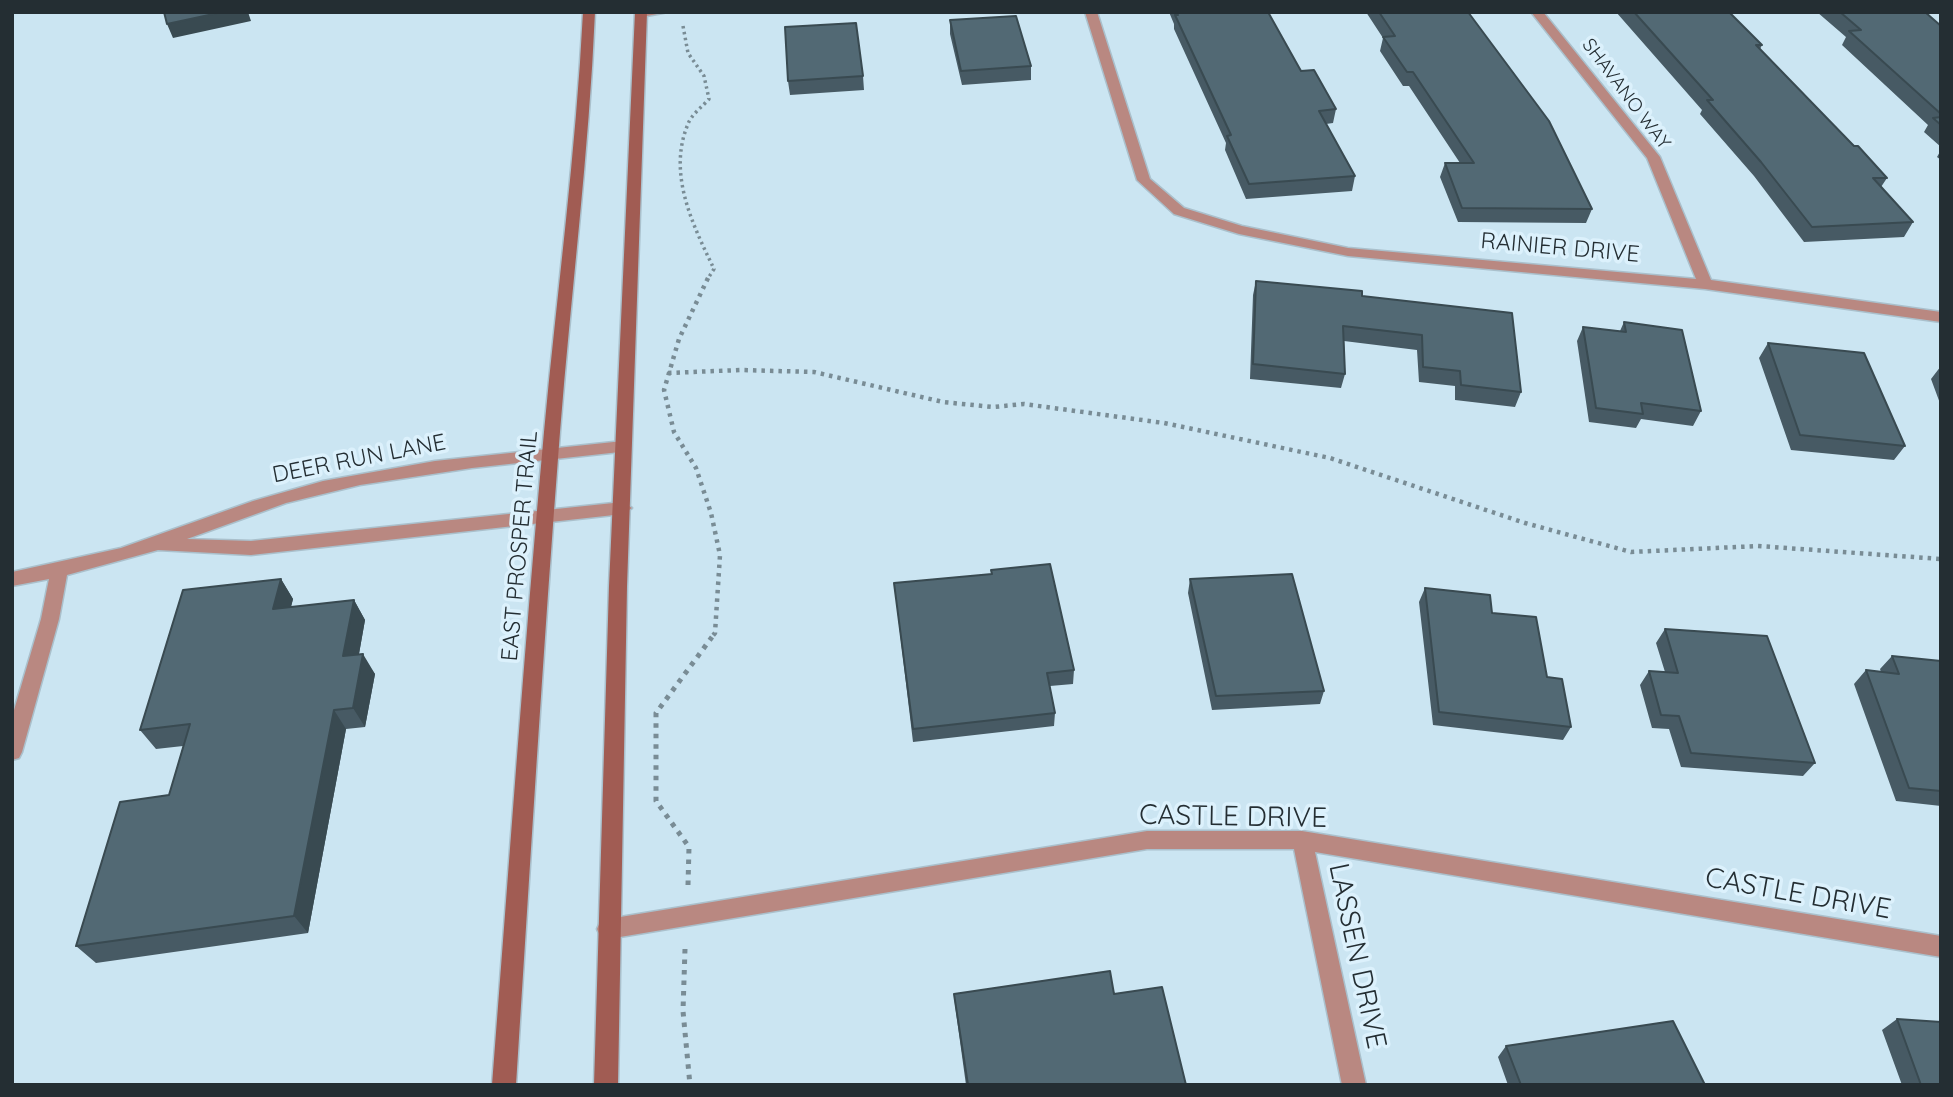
<!DOCTYPE html>
<style>
body{margin:0}
#map{position:relative;width:1953px;height:1097px;overflow:hidden;background:#cbe5f2;font-family:Quicksand,sans-serif}
canvas{display:block}
.frame{position:absolute;inset:0;border:14px solid #242e33;pointer-events:none}
</style>
<div id="map">
<canvas width="1953" height="1097"></canvas>
<div class="frame"></div>
</div>
<script>
const context = document.querySelector('canvas').getContext('2d');
context.lineJoin = 'round';
function stroke(path, color, width, dash) {
  context.strokeStyle = color;
  context.lineWidth = width;
  context.lineCap = dash ? 'butt' : 'round';
  context.setLineDash(dash || []);
  context.stroke(path);
}
function paint(path, color) {
  context.fillStyle = color;
  context.fill(path, 'evenodd');
}
function label(font, color, halo, rows, align = 'center') {
  context.font = font + ' Quicksand,sans-serif';
  context.lineWidth = 7;
  context.setLineDash([]);
  context.textBaseline = 'middle';
  context.strokeStyle = halo;
  context.fillStyle = color;
  for (const [text, x, y, turn = 0] of rows) {
    context.save();
    context.translate(x, y);
    context.rotate((+turn || 0) * Math.PI / 180);
    context.textAlign = isNaN(turn) ? turn : align;
    if (halo) context.strokeText(text, 0, 0);
    context.fillText(text, 0, 0);
    context.restore();
  }
}
const pathFar2 = new Path2D(`
 M683 26 688 53 704 76 709 99C703 106 691 115 688 124 667 174 693 225 714 269L707 280`);
const pathFar1 = new Path2D(`
 M708 278 679 339 664 390 674 432 696 468 711 513 720 555 715 633 711 638
 M668 373 740 370 814 372 943 402 993 407 1024 404 1164 423 1330 458 1525 523 1631 552 1758 546 1941 559`);
const path = new Path2D(`
 M688 885 689 847 656 801V713L712 637
 M685 949 683 1011 690 1085`);
const minor = new Path2D(`
 M637 12H668L641 17 637 16Z
 M1085 12H1097L1150 179 1184 208 1242 226 1348 248 1696 279 1647 158 1531 12H1543L1660 157 1711 280 1941 312V322L1705 289 1348 256 1239 234 1174 214 1137 180Z
 M623 441 629 443 631 447 629 451 472 468 360 485 286 503 187 539 251 541 623 502 632 508 623 514 251 555 158 550 67 575 59 619 22 752 19 758 12 760V717L41 619 49 579 12 586V572L121 548 253 501 323 481 435 461Z
 M1147 831H1302L1941 936V957L1315 852 1366 1085H1342L1294 849H1147L608 939 600 936 597 929 600 922 608 919Z`);
const secondary = new Path2D(`
 M583 12H595C589 153 571 292 560 432 543 650 530 867 516 1085H492C509 867 524 650 544 432 557 292 576 153 583 12Z
 M635 12H647L627 586 618 1085H594L609 586Z`);
const wall = new Path2D(`
 M1169 12H1268L1301 71 1336 109 1333 123 1326 124 1355 176 1352 191 1246 199 1225 150 1226 143 1174 29V24Z
 M1366 12H1468L1592 209 1586 223 1458 222 1440 177 1445 163H1460L1409 86H1403L1380 51 1383 38Z
 M1616 12H1729L1762 45 1760 49 1854 146 1887 178 1881 187 1913 222 1904 237 1804 242 1754 176 1700 114 1702 110Z
 M1817 12H1925L1941 26V147L1924 132 1928 125 1842 45 1846 37Z
 M950 20 1031 66V80L962 85 950 34Z
 M863 76 864 90 790 95 788 81Z
 M1941 150V160L1937 157Z
 M1256 281 1362 296 1521 392 1515 407 1455 400V386L1419 382 1417 350 1344 341 1345 374 1341 388 1250 379 1253 295Z
 M1624 322 1701 411 1693 426 1641 419 1636 428 1589 422 1577 341 1583 327 1620 331Z
 M1768 343 1905 446 1894 460 1791 450 1759 358Z
 M1941 366V406L1931 379Z
 M991 570 1074 670 1073 684 1050 686 1055 713 1054 726 913 742 894 583 991 574Z
 M281 579 293 599 291 607 354 600 365 620 359 654 375 674 365 727 346 729 308 933 96 963 76 946 169 795 183 746 156 749 140 730Z
 M1190 579 1324 691 1320 704 1212 710 1188 593Z
 M1425 588 1492 613 1547 677 1571 727 1563 740 1433 725 1419 602Z
 M1665 629 1815 763 1803 776 1681 767 1669 729 1652 728 1640 685 1649 671 1665 672 1656 643Z
 M1892 656 1941 661V806L1896 801 1854 684 1866 670 1881 672 1880 669Z
 M954 994H1114L1186 1085H966L955 1005Z
 M1897 1019 1941 1085H1902L1882 1030Z
 M1506 1046 1705 1085H1508L1498 1057Z`);
const shadedWall = new Path2D(`
 M223 12H248L251 21 173 38 167 24Z
 M281 579 293 599 285 629 273 609Z
 M354 600 365 620 355 676 343 656Z
 M363 654 375 674 365 727 353 708Z
 M334 710 346 729 308 933 294 916Z`);
const building = new Path2D(`
 M164 12H223L167 24Z
 M1176 12H1268L1301 71 1314 70 1336 109 1319 111 1355 176 1249 184 1227 136 1231 135 1175 15H1178Z
 M1379 12H1468L1549 121 1592 209 1462 208 1445 163H1474L1413 72H1407L1383 37 1395 36Z
 M1634 12H1729L1762 45H1756L1854 146H1858L1887 178H1873L1913 222 1812 227 1761 162 1707 100H1713Z
 M1840 12H1925L1941 26V114L1849 31 1861 30Z
 M1016 16 1031 66 961 71 950 20Z
 M856 23 863 76 788 81 785 27Z
 M1941 117V125L1933 118Z
 M1256 281 1362 291V296L1512 313 1521 392 1461 385 1460 371 1423 367 1422 335 1343 326 1345 374 1253 364Z
 M1624 322 1682 330 1701 411 1641 403 1643 414 1596 408 1583 327 1626 332Z
 M1768 343 1864 353 1905 446 1800 435Z
 M1050 564 1074 670 1047 673 1055 713 913 729 894 583 992 574 991 570Z
 M1292 574 1324 691 1216 696 1190 579Z
 M281 579 273 609 354 600 343 656 363 654 353 708 334 710 294 916 76 946 120 802 169 795 190 724 140 730 183 590Z
 M1425 588 1490 595 1492 613 1536 617 1547 677 1562 679 1571 727 1439 712Z
 M1665 629 1767 636 1815 763 1691 753 1679 716 1661 715 1649 671 1678 673Z
 M1892 656 1941 661V791L1909 788 1866 670 1899 674Z
 M1110 971 1114 994 1162 987 1186 1085H968L954 994Z
 M1897 1019 1941 1022V1085H1921Z
 M1673 1021 1705 1085H1521L1506 1046Z`);
const farStreetnames = [
 ["SHAVANO WAY",1626,94,53]
];
const streetNames = [
 ["RAINIER DRIVE",1560,248,5],
 ["DEER RUN LANE",359,459,-11],
 ["EAST PROSPER TRAIL",520,546,-85]
];
const nearStreetnames = [
 ["CASTLE DRIVE",1233,817,1],
 ["CASTLE DRIVE",1798,894,10],
 ["LASSEN DRIVE",1357,956,78]
];
stroke(minor, '#aac0cc', 3);
stroke(secondary, '#aac0cc', 3);
stroke(pathFar2, '#798c95', 3.5, [2.5, 3.5]);
stroke(pathFar1, '#798c95', 4.5, [3.5, 5]);
stroke(path, '#798c95', 5, [4.5, 6]);
paint(minor, '#b98881');
paint(secondary, '#a15c53');
paint(wall, '#475a64');
paint(shadedWall, '#394a51');
paint(building, '#526974');
stroke(building, '#394a51', 2);
label('19px', '#242e33', '#dcf1fc', farStreetnames);
label('23px', '#242e33', '#dcf1fc', streetNames);
label('28px', '#242e33', '#dcf1fc', nearStreetnames);
</script>
